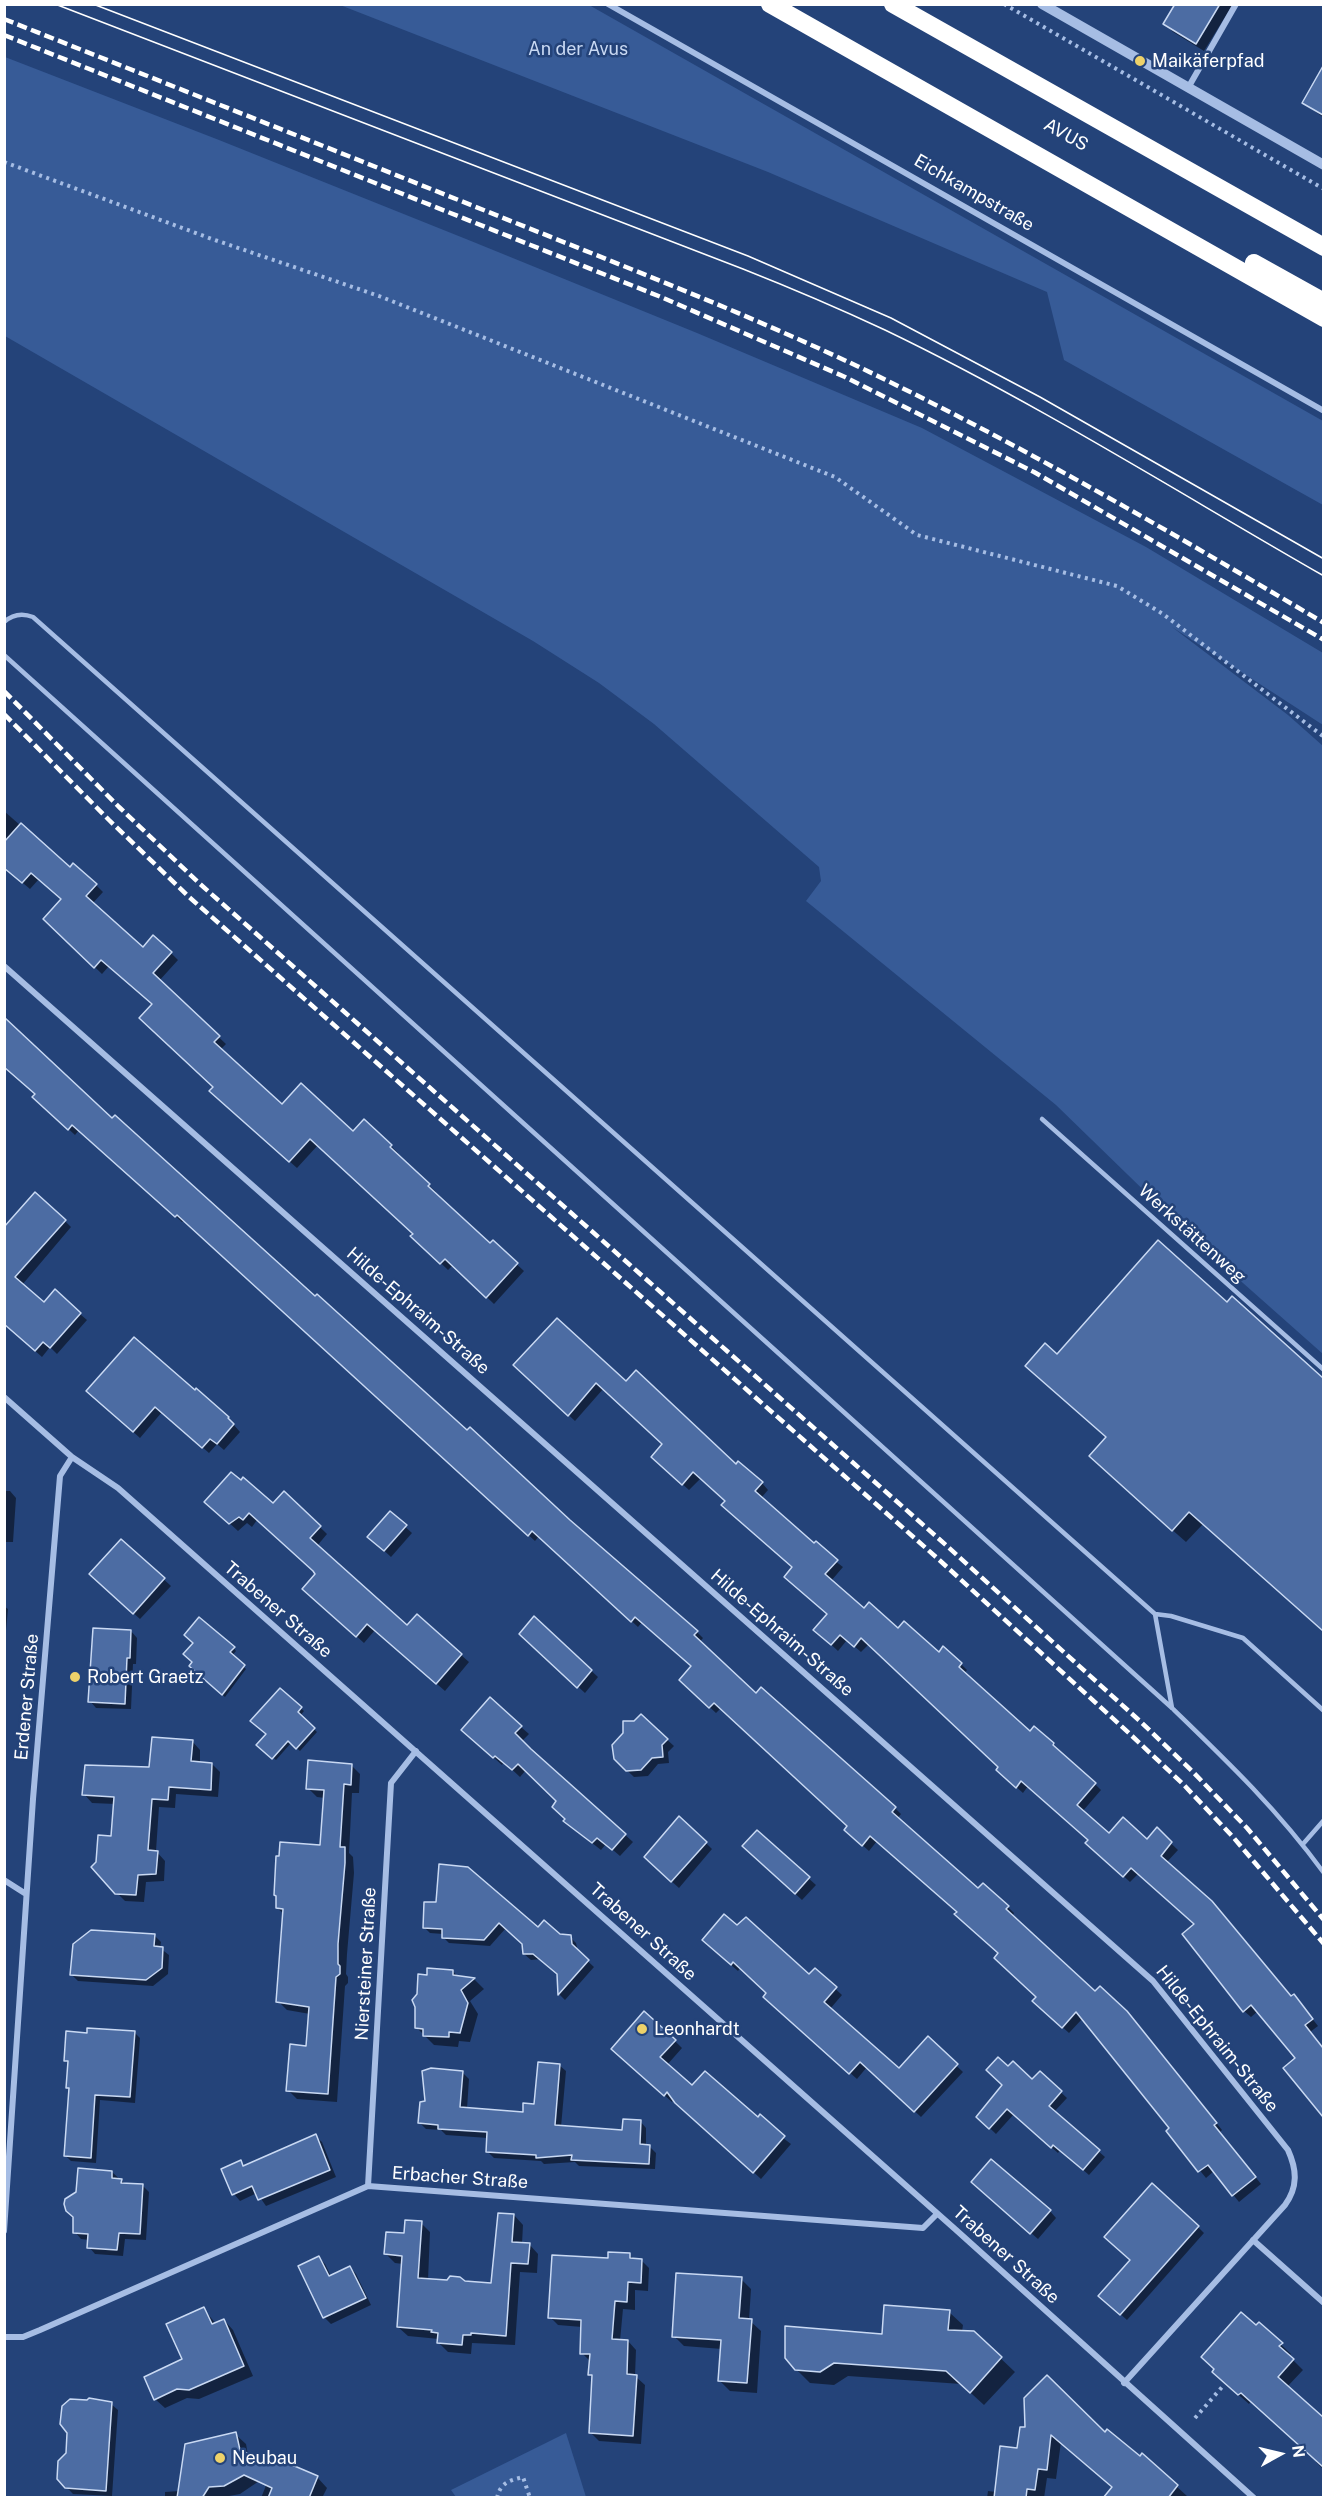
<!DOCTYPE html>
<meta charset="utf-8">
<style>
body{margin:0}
#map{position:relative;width:1328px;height:2502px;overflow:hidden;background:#244379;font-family:"Public Sans",sans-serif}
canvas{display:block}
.frame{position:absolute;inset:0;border:6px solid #fff;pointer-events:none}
.north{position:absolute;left:1250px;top:2424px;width:60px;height:60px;-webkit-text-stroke:4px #244379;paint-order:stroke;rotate:82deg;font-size:16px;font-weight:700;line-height:24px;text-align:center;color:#fff}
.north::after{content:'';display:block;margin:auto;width:21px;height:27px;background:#fff;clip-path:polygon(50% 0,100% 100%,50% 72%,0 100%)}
</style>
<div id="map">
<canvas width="1328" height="2502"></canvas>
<div class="frame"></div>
<div class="north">N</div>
</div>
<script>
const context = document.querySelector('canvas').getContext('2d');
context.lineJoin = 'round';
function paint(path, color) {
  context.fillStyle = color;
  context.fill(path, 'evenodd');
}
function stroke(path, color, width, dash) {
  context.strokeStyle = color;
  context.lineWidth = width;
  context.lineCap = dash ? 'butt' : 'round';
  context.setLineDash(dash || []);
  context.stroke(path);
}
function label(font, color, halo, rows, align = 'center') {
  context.font = font + ' "Public Sans",sans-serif';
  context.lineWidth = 5;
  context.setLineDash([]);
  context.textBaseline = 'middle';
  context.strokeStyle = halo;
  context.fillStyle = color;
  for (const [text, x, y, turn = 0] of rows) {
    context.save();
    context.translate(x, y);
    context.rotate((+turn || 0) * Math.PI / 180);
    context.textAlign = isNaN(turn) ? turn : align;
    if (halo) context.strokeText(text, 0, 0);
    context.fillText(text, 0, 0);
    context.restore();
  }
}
const green = new Path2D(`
 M340 5H589L1323 421V505L1064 360 1047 292 768 172Z
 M5 57 219 140 471 241 697 333 922 428 1146 547 1323 653V725L1172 627 1288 715 1323 746V1354L1199 1244 1056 1105 806 901 821 881 819 867 654 724 599 683 533 641 5 336Z
 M566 2433 586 2497H456L451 2490Z`);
const shadow = new Path2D(`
 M1177 4H1233L1204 51 1173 32 1165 24Z
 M1317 79 1324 83V118L1304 103Z
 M4 811 70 869 96 885 103 892 92 904 143 949 171 953 178 960 159 981 226 1044 220 1050 282 1106 391 1146 398 1153 396 1155 436 1192 434 1194 490 1245 493 1242 524 1271 494 1304 453 1265 448 1270 413 1236 415 1234 318 1145 297 1168 218 1098 214 1087 153 1005 109 966 102 974 45 919 63 899 39 879 30 889 4 867Z
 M40 1103 112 1120 697 1632 703 1638 699 1643 756 1695 762 1689 895 1808 901 1814 897 1819 978 1890 983 1885 1008 1907 1014 1913 1012 1917 1095 1993 1133 2019 1222 2130 1220 2132 1261 2184 1239 2202 1214 2171 1206 2178 1168 2131 1172 2129 1083 2018 1069 2033 1040 2007 1037 1997 1000 1953 958 1912 877 1841 869 1851 852 1836 849 1826 721 1708 716 1713 687 1686 693 1666 642 1622 638 1627 539 1536 535 1541 184 1221 182 1222 79 1130 75 1135Z
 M65 1221 71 1227 22 1285 44 1304 80 1314 87 1320 57 1354 50 1347 42 1357 16 1334 4 1249Z
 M1232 1299 1324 1380V1631L1203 1524 1186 1542 1103 1469 1107 1438 1057 1356 1227 1304Z
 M515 1365 626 1383 762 1483 768 1490 761 1498 814 1545 843 1567 831 1581 864 1610 939 1654 961 1664 967 1670 964 1674 1030 1733 1095 1784 1101 1790 1082 1812 1109 1836 1148 1841 1157 1830 1178 1850 1166 1863 1291 1998 1300 2003 1318 2026 1310 2032 1324 2049V2119L1313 2105 1315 2104 1297 2059 1258 2011 1251 2017 1244 2011 1184 1935 1196 1925 1138 1874 1130 1882 1094 1849 1090 1840 1028 1786 1023 1793 1004 1776 1000 1767 869 1644 861 1652 847 1640 838 1651 822 1636 829 1615 794 1568 701 1478 689 1490 659 1463 664 1444 604 1388 575 1421Z
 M196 1390 228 1418 240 1432 224 1450 217 1444 209 1453 162 1412 140 1438 94 1397 195 1392Z
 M4 1491H10L16 1498 13 1542H4Z
 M285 1493 327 1534 317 1546 407 1627 417 1616 469 1662 445 1691 375 1630 364 1643 312 1596 317 1574 315 1571 257 1520 252 1527 247 1523 238 1531 214 1509 273 1506Z
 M390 1513 412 1533 391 1557 376 1543Z
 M122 1541 171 1586 140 1619 98 1581Z
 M4 1606 8 1609 4 1652Z
 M534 1618 598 1677 585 1693 527 1640Z
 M131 1631 137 1638 136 1664H133L131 1709 96 1708 90 1701Z
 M234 1648 236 1651 232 1656 246 1669 225 1697 191 1666 194 1662Z
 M280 1690 304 1711 300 1716 317 1732 300 1751 291 1743 276 1760 258 1745 267 1734Z
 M641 1716 674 1746 668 1752 669 1763 658 1764 648 1776 634 1777 615 1759 635 1723Z
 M521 1727 529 1734 522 1741 633 1842 620 1856 606 1844 601 1850 573 1828 558 1801 526 1770 520 1777 504 1762 502 1765 471 1737Z
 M192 1741 200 1750V1763L212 1764 220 1772 218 1797 176 1794 175 1808 159 1807 156 1851 165 1861 164 1881 146 1882 144 1902 125 1901 117 1893 97 1862 113 1838 115 1804 92 1803 84 1794 150 1768Z
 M351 1765 360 1774 359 1793H352L349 1853 353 1857 354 1873 347 1954 346 1974 348 1977V1983L345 1986 337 2102 297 2099 288 2090 307 2047 310 2014 287 2010 278 2001 284 1914 277 1908 322 1846 325 1798 317 1797 308 1788Z
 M757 1832 816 1885 802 1900 751 1853Z
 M706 1843 712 1849 679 1888 652 1864Z
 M426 1903 538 1929 559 1936 570 1937 576 1943 578 1952 594 1967 565 2000 559 1994 558 1975 541 1959 531 1960 524 1954V1944L506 1928 490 1946 449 1943 443 1937V1934L430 1933 424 1927Z
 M155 1936 161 1942 160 1948 169 1955 168 1974 153 1986 78 1981 72 1975Z
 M710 1947 809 1976 815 1970 842 1995 830 2009 899 2070 928 2039 963 2072 921 2117 867 2067 857 2079 771 2003 768 1993 741 1967 738 1971Z
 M453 1971 458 1977 474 1979 484 1989 470 2001 478 2014 470 2042 459 2041 458 2047 434 2045 417 2028 428 1976Z
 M134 2032 140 2038 135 2103 100 2100 96 2163 71 2161 65 2155 70 2090 68 2087 70 2064 65 2060 88 2034Z
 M675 2041 682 2048 667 2065 693 2087 758 2119 791 2144 761 2179 674 2099 672 2102 620 2056Z
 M559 2065 566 2071 561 2127 623 2131 640 2121 646 2128V2146H649L656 2153 655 2169 579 2166 575 2162 544 2164 541 2161 494 2158 487 2151 488 2138 446 2135 441 2130 426 2129 420 2123 427 2103 462 2072 469 2079 467 2109 524 2113 536 2105Z
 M1008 2068 1032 2082 1040 2073 1067 2098 1054 2112 1105 2157 1089 2175 1060 2150 1058 2153 1014 2114 996 2134 978 2117 1004 2085Z
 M315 2136 322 2142 336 2177 266 2206 257 2193 240 2201 234 2194 223 2170 240 2162 245 2166Z
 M112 2172 125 2184 143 2186 149 2192 146 2240 125 2239 123 2256 95 2254 89 2247V2240L81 2239 75 2232Z
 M980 2189 1050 2211 1056 2218 1038 2239Z
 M514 2215 523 2225 522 2244H529L538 2254 537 2273 520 2272 515 2345 472 2343 471 2354 448 2352 439 2343V2339L408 2336 398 2327 403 2264 395 2263 386 2254 421 2223 430 2232 428 2280 492 2284Z
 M1198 2227 1204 2233 1127 2320 1107 2302Z
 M629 2255 635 2260H641L649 2268 648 2291 635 2290V2310L623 2309 620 2341H628L636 2350 635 2376 645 2385 641 2444 599 2441 591 2433 593 2377 590 2374 591 2362 582 2353V2327L558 2325 550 2317 609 2260Z
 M319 2258 325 2264 331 2276 350 2267 356 2274 371 2305 331 2324 324 2317Z
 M741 2279 751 2289 749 2320 761 2331 757 2393 730 2391 720 2381 722 2349 684 2346 674 2336Z
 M203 2308 216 2324 224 2320 233 2330 253 2376 199 2399 187 2398 165 2408 155 2399 184 2360Z
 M949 2312 963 2325 962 2332H973L1015 2372 984 2405 961 2384 848 2376 834 2385 810 2383 796 2369Z
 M1259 2324 1291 2354 1289 2356 1303 2370 1287 2387 1324 2420V2470L1316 2462 1317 2461 1251 2401 1249 2404 1223 2381Z
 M111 2404 118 2410 112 2496 73 2494 58 2478Z
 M1021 2428 1105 2434 1140 2458 1142 2455 1187 2496 1113 2498V2488L1061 2442 1056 2479 1047 2478 1044 2498H987L988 2491 996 2492 1018 2450Z
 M235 2434 246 2444 248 2455 317 2477 327 2488 323 2496 326 2498H261L271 2473 240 2494 218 2498H165V2492L179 2491Z`);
const building = new Path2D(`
 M1175 4H1220L1196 44 1163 24Z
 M1323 66V115L1302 103Z
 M21 823 70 867 73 863 97 884 86 896 143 947 153 935 172 952 153 973 220 1036 214 1042 282 1104 301 1083 353 1131 364 1119 392 1145 390 1147 430 1184 428 1186 490 1243 493 1240 518 1263 486 1298 445 1259 440 1264 410 1236 413 1234 310 1139 289 1162 209 1091 213 1087 139 1018 152 1004 101 960 94 968 43 919 61 899 31 873 22 883 4 868V842Z
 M4 1017 112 1118 115 1115 315 1296 317 1294 467 1430 470 1427 570 1520 698 1631 694 1635 756 1693 761 1687 896 1807 892 1812 978 1888 983 1883 1009 1906 1006 1909 1095 1991 1100 1986 1127 2011 1217 2123 1214 2125 1256 2177 1232 2196 1208 2165 1198 2172 1166 2131 1169 2128 1076 2012 1062 2028 1032 2001 1036 1997 994 1958 998 1953 954 1914 957 1912 870 1836 862 1846 844 1830 847 1826 714 1703 709 1708 679 1680 691 1666 635 1617 631 1622 532 1531 528 1536 177 1215 175 1217 72 1125 68 1130 32 1097 35 1094 4 1067Z
 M35 1192 66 1220 15 1277 44 1302 55 1289 81 1313 50 1348 43 1342 35 1351 4 1324V1227Z
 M1158 1240 1227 1302 1232 1296 1323 1378V1631L1189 1512 1172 1531 1089 1456 1106 1437 1025 1366 1045 1343 1057 1354Z
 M557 1318 626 1381 636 1370 736 1464 738 1461 763 1482 755 1491 814 1543 816 1541 838 1560 825 1574 864 1608 869 1602 898 1628 904 1621 939 1652 943 1646 962 1663 959 1667 1030 1731 1034 1726 1054 1743 1053 1745 1096 1783 1077 1805 1109 1833 1123 1817 1147 1839 1157 1827 1172 1842 1161 1856 1212 1901 1291 1996 1294 1994 1313 2019 1305 2025 1323 2048V2117L1283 2068 1295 2058 1251 2005 1243 2012 1182 1934 1194 1924 1131 1868 1123 1877 1085 1843 1088 1840 1021 1781 1016 1788 996 1770 998 1767 861 1638 854 1647 840 1635 831 1645 813 1630 827 1614 784 1577 792 1567 721 1505 725 1501 693 1472 682 1485 651 1457 662 1444 596 1383 568 1416 513 1365Z
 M134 1337 195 1390 196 1388 229 1417 228 1418 234 1424 217 1444 210 1439 202 1448 155 1407 133 1432 86 1391Z
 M231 1472 241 1480 243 1477 273 1503 284 1491 321 1526 310 1538 407 1625 417 1614 462 1654 436 1684 367 1624 356 1637 302 1589 315 1574 313 1571 249 1513 243 1520 239 1517 229 1524 204 1502Z
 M390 1511 407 1525 384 1551 367 1537Z
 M121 1539 165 1578 133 1614 89 1574Z
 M534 1616 592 1670 577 1688 519 1634Z
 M199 1617 235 1647 230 1652 245 1665 222 1695 189 1666 192 1662 183 1654 193 1643 184 1635Z
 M93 1628 131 1630 130 1658H127L125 1704 88 1702Z
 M280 1688 302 1707 298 1712 315 1728 296 1749 288 1741 272 1759 256 1745 266 1734 250 1721Z
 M490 1697 522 1726 515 1733 531 1749 626 1834 612 1850 597 1838 592 1843 563 1821 565 1819 552 1807 556 1801 518 1764 512 1770 495 1756 493 1758 461 1730Z
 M641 1714 668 1739 662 1745 663 1757 652 1758 641 1770 626 1771 614 1759 612 1745 623 1733V1721H634Z
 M152 1737 193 1740 191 1761 212 1763 211 1790 169 1787 168 1800 152 1799 148 1850 158 1851 156 1874 138 1875 136 1895 115 1894 91 1867 96 1862 98 1835 111 1836 114 1797 82 1795 85 1765 149 1767Z
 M308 1760 352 1764 351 1785 344 1784 340 1847H345V1863L338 1944V1964L340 1966V1974L336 1977 328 2094 286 2091 290 2044 306 2046 309 2007 276 2002 283 1909 276 1908V1896L274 1895 276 1856H279L280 1842 320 1845 324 1790 306 1789Z
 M679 1816 707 1842 671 1882 644 1857Z
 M757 1830 810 1877 795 1894 742 1846Z
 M439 1864 468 1867 538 1927 544 1920 560 1934 571 1935 572 1944 589 1960 558 1995 557 1974 533 1954H523L522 1944 499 1923 484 1940 442 1938V1929L423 1928 424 1902H436Z
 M724 1914 737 1925 746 1917 809 1974 815 1968 837 1987 824 2002 899 2068 928 2036 958 2064 914 2112 860 2062 849 2074 763 1997 766 1993 733 1962 731 1965 702 1940Z
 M91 1930 155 1934 154 1946 163 1947 162 1968 146 1980 70 1975 73 1944Z
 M427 1968 453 1970V1975L475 1978 461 1990 468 2003 460 2033 449 2032V2037L423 2036V2029L415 2028V2007L412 2000 417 1994 418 1974 427 1975Z
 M644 2011 676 2040 660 2057 692 2085 705 2071 758 2117 760 2114 785 2136 753 2173 675 2103 667 2092 664 2096 611 2049Z
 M87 2028 135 2031 130 2097 95 2095 91 2158 64 2156 69 2088H66L68 2061H64L66 2031 87 2033Z
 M998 2057 1008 2066 1013 2061 1032 2079 1040 2071 1062 2091 1049 2106 1100 2150 1083 2170 1053 2145 1051 2148 1007 2109 989 2129 976 2117 1002 2085 986 2070Z
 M538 2062 560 2064 555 2125 622 2130 623 2119 641 2120 640 2144 650 2145 649 2164 571 2160 572 2155 536 2158V2155L486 2152 487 2132 438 2129V2125L418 2123 420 2102 425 2101 422 2071 431 2068 463 2071 460 2107 523 2112V2103L534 2104Z
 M316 2134 330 2170 258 2200 252 2186 232 2195 221 2169 241 2160 243 2166Z
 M991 2159 1051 2210 1030 2234 971 2182Z
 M78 2168 112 2171V2178L122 2179 121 2183 143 2184 140 2234 119 2233 117 2250 87 2248 88 2234 73 2233V2217L66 2211 64 2204 65 2199 76 2192Z
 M1152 2183 1199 2226 1120 2315 1098 2296 1130 2260 1104 2237Z
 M498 2213 514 2214 512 2242 530 2243 528 2264 511 2263 506 2336 471 2333V2335H463L462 2345 437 2343 438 2333 431 2332 432 2330 397 2327 402 2256 384 2254 386 2232 404 2233 405 2220 422 2221 418 2278 447 2280 450 2276 460 2277 465 2281 491 2283Z
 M608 2252 630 2253V2258L642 2259 641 2283 628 2282 627 2302 615 2301 612 2339 628 2340 627 2374 637 2375 633 2436 589 2433 592 2375H588L590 2354H580L581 2320 548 2318 552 2255 608 2258Z
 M319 2256 329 2276 350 2266 366 2298 323 2318 298 2266Z
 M676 2273 742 2277 739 2318 752 2319 747 2383 718 2381 721 2340 672 2337Z
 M884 2305 950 2310 948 2330 974 2331 1002 2357 970 2393 946 2371 834 2363 820 2372 795 2370 785 2358V2326L882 2334Z
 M204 2307 212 2324 224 2319 244 2366 189 2390 177 2389 154 2400 144 2377 182 2359 166 2324Z
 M1241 2312 1256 2325 1259 2322 1283 2343 1279 2346 1294 2359 1278 2377 1323 2417V2467L1241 2393 1238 2395 1212 2372 1214 2369 1201 2357Z
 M1047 2375 1105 2432 1107 2429 1140 2456 1142 2453 1178 2485 1168 2498H1103L1112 2487 1051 2435 1047 2470 1038 2469 1035 2490 1027 2489 1026 2498H994L1000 2446 1017 2448 1020 2427H1025L1024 2398Z
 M89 2398 112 2402 106 2491 65 2488 57 2479 58 2461 66 2453 67 2433 60 2424 62 2406 70 2399 87 2400Z
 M236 2432 240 2450 275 2465 278 2459 318 2476 309 2498H268L272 2488 244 2475 224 2486 209 2487 202 2498H177L185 2444Z`);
const path = new Path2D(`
 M1004 4 1324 189
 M4 162 212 239 379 296 835 477 917 535 1117 586 1163 614 1324 737
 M1195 2418 1223 2386
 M497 2498C500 2483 510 2480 523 2477L530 2498`);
const service = new Path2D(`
 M4 622C13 614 23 613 33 617L1155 1614 1172 1708
 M4 655 1172 1708C1228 1762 1277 1809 1324 1873
 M1042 1119 1324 1370
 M1155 1614 1171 1616 1243 1638 1324 1711
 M1303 1844 1324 1820`);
const minor = new Path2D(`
 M608 4 1324 411
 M1188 88 1236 4
 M4 966 1153 1981 1288 2150C1297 2170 1298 2187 1285 2205L1124 2383
 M4 1397 72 1457 118 1488 955 2229 1254 2498
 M4 1880 26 1894
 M368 2186 391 1783 416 1751
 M4 2231 33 1799 60 1476 72 1457
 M1253 2240 1324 2303
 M4 2337H23L40 2330 368 2186 923 2228 937 2214`);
const tertiary = new Path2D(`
 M1042 4 1324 165`);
const motorway = new Path2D(`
 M770 4 1324 318
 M893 4 1324 247
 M1254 263 1324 302`);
const tram = new Path2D(`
 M55 4 743 269C791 288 838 308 885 330 1035 402 1179 493 1324 576
 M93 4 748 256 891 318 1040 397 1324 559`);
const rail = new Path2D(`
 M4 19C165 83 326 147 486 211 610 261 736 309 857 366 1018 443 1171 532 1324 623
 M4 35 661 297 845 377 1034 472 1324 640
 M4 691 119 807 199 883 947 1546 1142 1723 1194 1773 1247 1828 1324 1920
 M4 714 109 820 188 896 936 1557 1131 1735 1183 1784 1233 1837 1324 1944`);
const markers = [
 [1140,61,6,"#eed26a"],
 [75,1677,6,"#eed26a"],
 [642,2029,6,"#eed26a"],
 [220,2458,6,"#eed26a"]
];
const parkNames = [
 ["An der Avus",578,49]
];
const poiNames = [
 ["Maikäferpfad",1152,61],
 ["Robert Graetz",87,1677],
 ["Leonhardt",654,2029],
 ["Neubau",232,2458]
];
const streetNames = [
 ["AVUS",1066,135,29],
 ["Eichkampstraße",974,193,30],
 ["Werkstättenweg",1192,1234,42],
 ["Hilde-Ephraim-Straße",418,1311,41],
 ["Trabener Straße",278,1610,41],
 ["Hilde-Ephraim-Straße",782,1633,41],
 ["Erdener Straße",27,1697,-85],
 ["Trabener Straße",643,1932,42],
 ["Niersteiner Straße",366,1964,-87],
 ["Hilde-Ephraim-Straße",1217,2039,51],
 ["Erbacher Straße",460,2178,4],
 ["Trabener Straße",1006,2255,42]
];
paint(green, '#375b97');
paint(shadow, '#0007');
paint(building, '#4c6ca3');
stroke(building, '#c9d9f3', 1.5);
stroke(path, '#a6bde4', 4, [3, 4.5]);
stroke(service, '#a6bde4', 4.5);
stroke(minor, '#a6bde4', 6);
stroke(tertiary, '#a6bde4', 10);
stroke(motorway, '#fff', 18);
stroke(tram, '#fff', 1.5);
stroke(rail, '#fff', 4.5, [10, 4.5]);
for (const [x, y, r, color] of markers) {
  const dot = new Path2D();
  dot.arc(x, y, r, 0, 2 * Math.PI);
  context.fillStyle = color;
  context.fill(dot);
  stroke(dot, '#244379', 2);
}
label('18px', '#c9d9f3', '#244379', parkNames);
label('18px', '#fff', '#244379', poiNames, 'left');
label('18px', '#fff', '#244379', streetNames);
</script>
